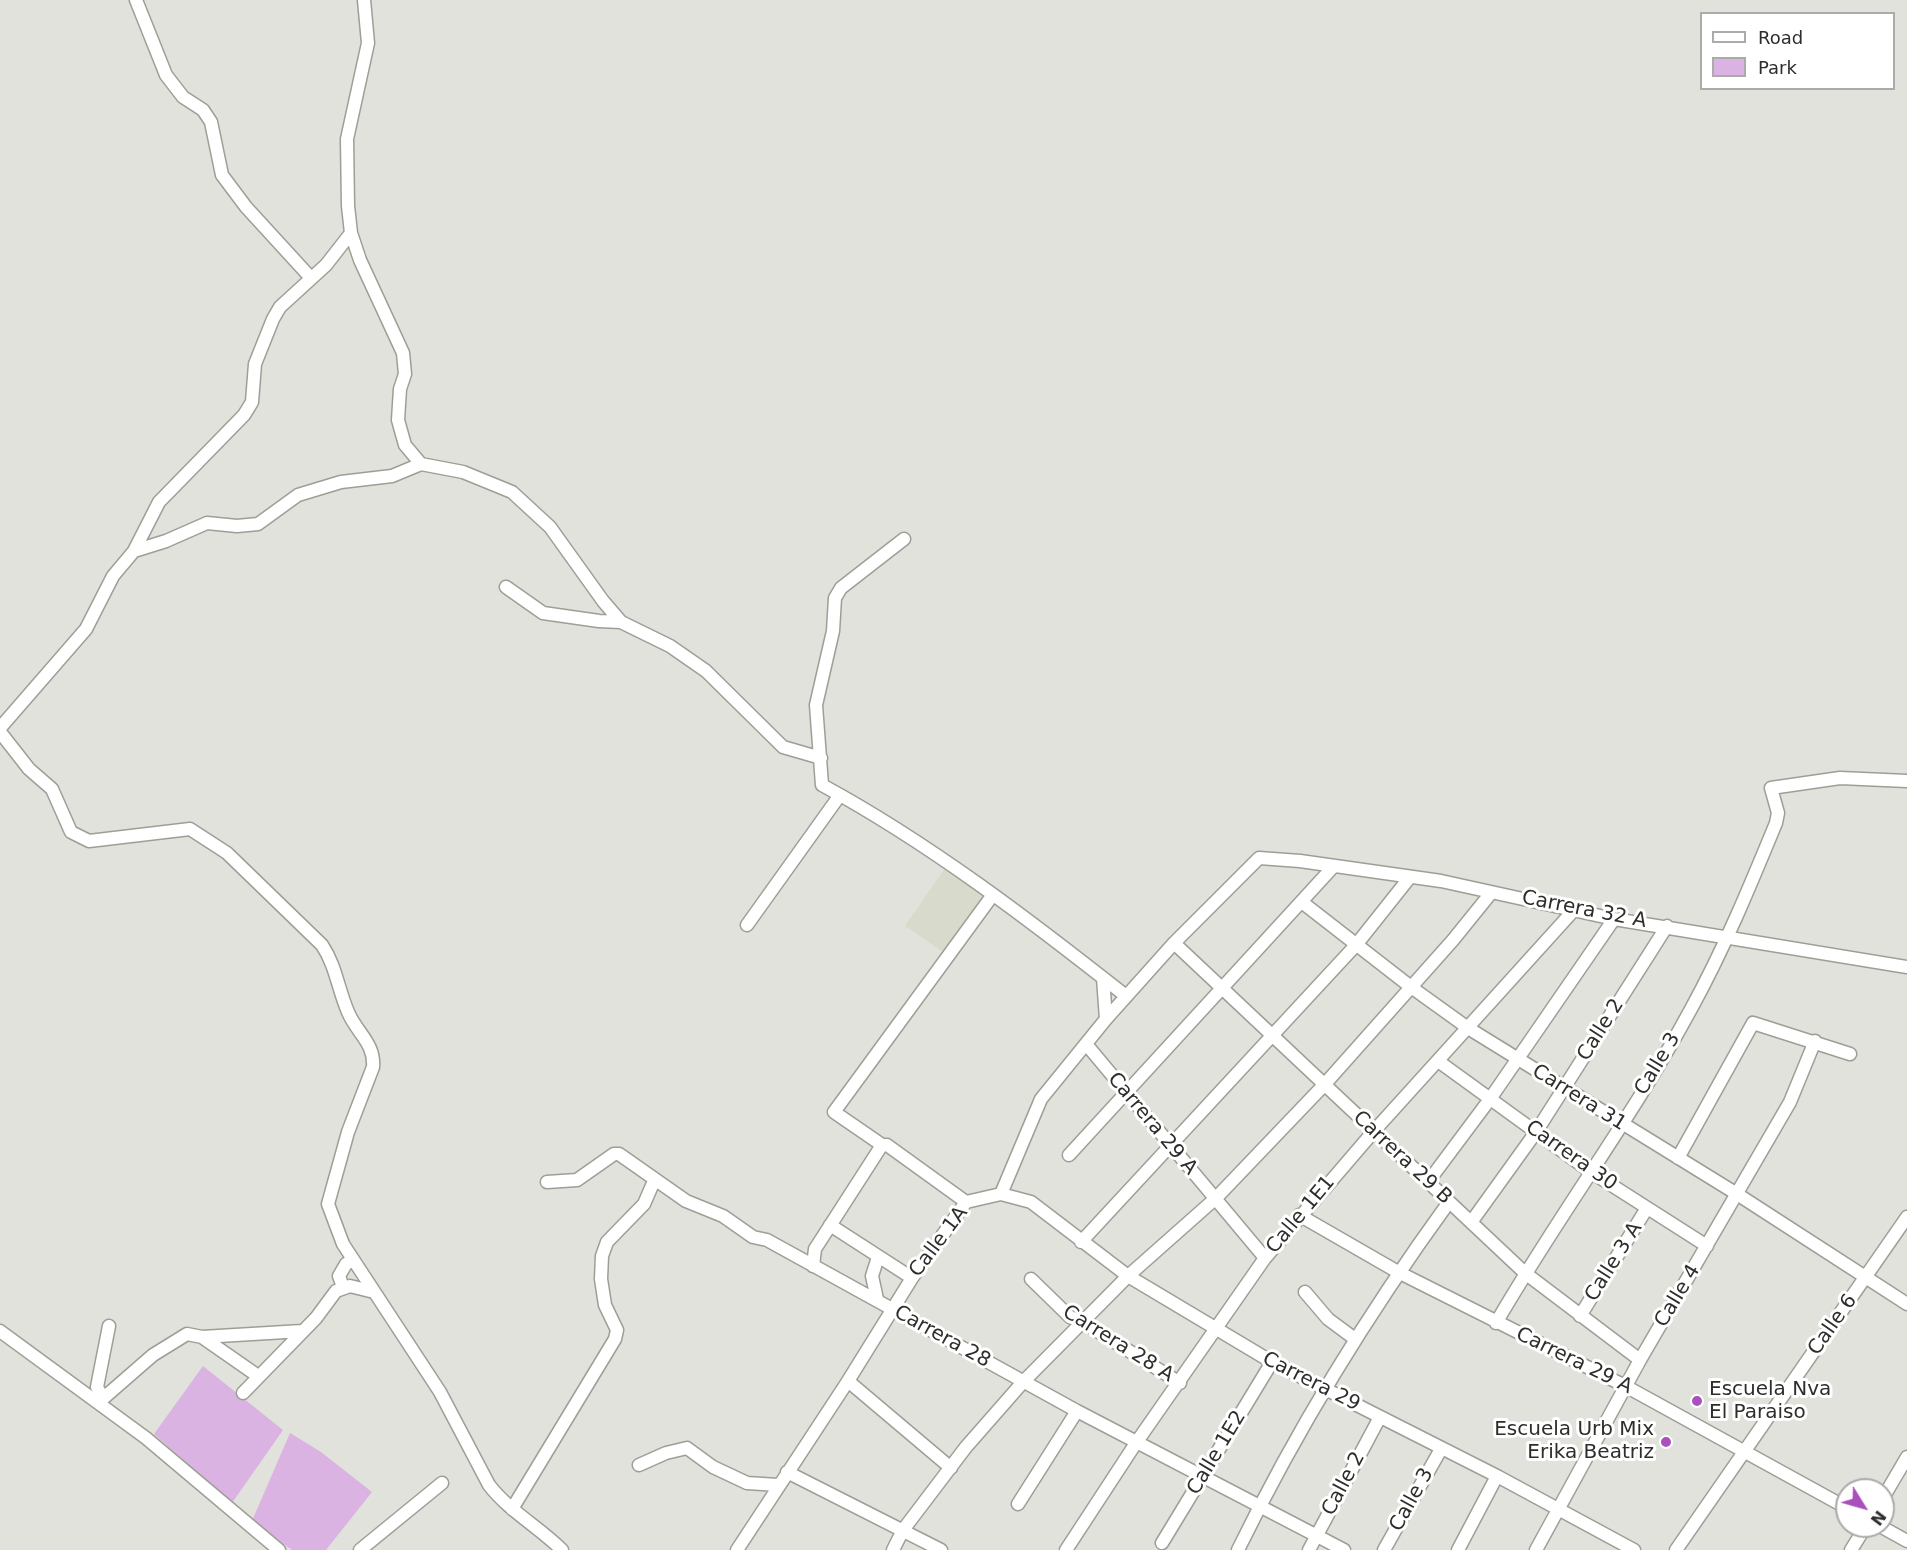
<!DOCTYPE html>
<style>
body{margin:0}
#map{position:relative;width:1907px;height:1550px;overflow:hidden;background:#e1e2db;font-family:"DejaVu Sans",sans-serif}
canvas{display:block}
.legend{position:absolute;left:1700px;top:12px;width:195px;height:78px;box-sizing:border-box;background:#fff;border:2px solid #ababaa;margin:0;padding:8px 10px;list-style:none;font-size:18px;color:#2d2e2b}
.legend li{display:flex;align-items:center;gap:12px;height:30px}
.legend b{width:30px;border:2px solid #ababaa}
.north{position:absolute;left:1835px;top:1478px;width:60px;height:60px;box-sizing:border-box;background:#fff;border:2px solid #ababaa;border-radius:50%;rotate:127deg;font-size:16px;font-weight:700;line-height:24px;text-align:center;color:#2d2e2b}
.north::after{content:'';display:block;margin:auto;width:21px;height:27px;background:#a950bc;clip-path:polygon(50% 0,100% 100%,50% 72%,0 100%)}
</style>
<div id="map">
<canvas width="1907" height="1550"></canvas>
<ul class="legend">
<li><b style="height:8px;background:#fff"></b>Road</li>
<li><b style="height:16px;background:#dab3e3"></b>Park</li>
</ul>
<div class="north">N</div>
</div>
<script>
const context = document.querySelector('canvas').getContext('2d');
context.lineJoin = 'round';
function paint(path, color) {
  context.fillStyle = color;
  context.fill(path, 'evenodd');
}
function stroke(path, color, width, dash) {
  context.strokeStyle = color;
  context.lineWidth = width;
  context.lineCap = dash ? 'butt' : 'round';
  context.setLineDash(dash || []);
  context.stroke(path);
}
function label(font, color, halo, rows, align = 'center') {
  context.font = font + ' "DejaVu Sans",sans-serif';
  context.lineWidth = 6;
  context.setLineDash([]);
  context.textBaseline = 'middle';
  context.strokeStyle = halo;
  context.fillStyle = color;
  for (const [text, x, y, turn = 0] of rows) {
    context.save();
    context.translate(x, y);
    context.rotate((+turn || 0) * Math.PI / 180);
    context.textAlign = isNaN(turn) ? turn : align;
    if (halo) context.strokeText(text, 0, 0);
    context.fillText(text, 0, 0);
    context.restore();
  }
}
const built = new Path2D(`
 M945 868 988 898 946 954 905 926Z`);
const green = new Path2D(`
 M203 1366 283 1430 232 1503 154 1434Z
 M290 1433 321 1452 372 1492 326 1550H292L252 1521Z`);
const minor = new Path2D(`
 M136 0 166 75 183 97 203 110 211 122 222 175 246 207 311 278
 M364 0 368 43 347 139 348 206 351 233 360 260 403 353 405 374 400 389 398 420 405 445 421 464 463 472 512 492 550 527 603 601 621 622 670 646 706 671 783 747 821 758
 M904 539 841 588 835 598 833 631 816 705 822 785C929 843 1031 921 1126 996
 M134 551 166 541 207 523 237 526 258 524 298 495 341 482 392 476 421 464
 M506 587 543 613 599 621 621 622
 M0 728 86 629 113 576 134 551 159 502 244 415 252 402 255 364 273 319 280 307 326 265 351 233
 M0 732 29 769 52 789 71 832 89 841 190 829 227 853 322 945C336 966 338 989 348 1012 356 1032 375 1043 373 1067L348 1132 328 1204 343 1244 440 1392 489 1485C509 1511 539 1527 562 1550
 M1303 903 1411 987 1468 1028 1737 1194 1907 1304
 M747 925 840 795
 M1174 943 1525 1273 1640 1360
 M1103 978 1106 1019
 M1086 1044 1265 1258
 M1438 1061 1591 1172 1707 1246
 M1069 1155 1333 867
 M1678 1158 1753 1023 1850 1054
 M547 1182 577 1180 614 1154H619L686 1201 723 1216 753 1237 767 1240 1077 1411 1344 1550
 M1428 1182 1490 1099 1614 919
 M1001 1194 1031 1202 1128 1276 1272 1362 1497 1476 1634 1550
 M966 1202 887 1145H882L834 1112 992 896
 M1299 1215 1398 1272 1627 1387 1847 1508
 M1472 1221 1536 1132 1667 926
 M830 1225 912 1278
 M1081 1242 1356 945 1410 877
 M813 1266 815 1249 882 1145
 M1031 1279 1070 1317 1083 1322 1180 1383
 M343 1287 339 1276 346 1264 353 1260
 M1305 1292 1328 1319 1355 1339
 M877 1299 872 1276 878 1257
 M1580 1316 1647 1208
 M1496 1323C1558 1216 1632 1118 1691 1009 1724 949 1750 886 1776 823L1778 813 1771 788 1840 778 1907 781
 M0 1331 146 1438 279 1550
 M202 1337 302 1331
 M848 1381 951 1468
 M243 1393 316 1318 336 1291 350 1286 374 1292
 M103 1398 97 1387 109 1326
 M99 1402 153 1355 187 1334 202 1337 258 1376
 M639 1465 666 1453 687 1448 713 1467 747 1483 778 1485
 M787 1472 941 1550
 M1883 1498 1907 1457
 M1018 1504 1077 1411
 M512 1509 615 1339 617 1330 605 1305 601 1279 602 1256 607 1242 644 1204 654 1181
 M1880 1526 1907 1541
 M1162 1543 1272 1362
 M360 1550 442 1483
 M737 1550 848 1381 912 1278 966 1202 1001 1194 1041 1099 1106 1019 1174 943 1259 858 1300 861 1441 881 1614 919 1907 967
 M893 1550 903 1530 966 1447 1023 1382 1128 1276 1216 1198 1324 1085 1453 940 1491 893
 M1066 1550 1136 1443 1265 1258 1374 1131 1574 910
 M1238 1550C1298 1427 1369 1312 1449 1202
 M1309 1550 1380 1417
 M1384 1550 1441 1449
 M1458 1550 1497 1476
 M1536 1550 1640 1360 1790 1102 1815 1041
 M1676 1550 1907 1217
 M1851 1550 1866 1526`);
const markers = [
 [1697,1401,6,"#a950bc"],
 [1666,1442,6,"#a950bc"]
];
const streetNames = [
 ["Carrera 32 A",1584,910,11],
 ["Calle 2",1601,1030,-58],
 ["Calle 3",1658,1064,-59],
 ["Carrera 31",1579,1098,32],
 ["Carrera 29 A",1152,1124,50],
 ["Carrera 30",1571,1156,35],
 ["Carrera 29 B",1402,1158,43],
 ["Calle 1E1",1301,1215,-50],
 ["Calle 1A",939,1242,-53],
 ["Calle 3 A",1614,1262,-58],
 ["Calle 4",1678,1296,-59],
 ["Calle 6",1833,1325,-55],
 ["Carrera 28",942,1337,29],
 ["Carrera 28 A",1118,1344,32],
 ["Carrera 29 A",1574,1361,26],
 ["Carrera 29",1311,1382,27],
 ["Calle 1E2",1217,1453,-59],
 ["Calle 2",1344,1484,-62],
 ["Calle 3",1412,1500,-61]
];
const poiNames = [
 ["Escuela Nva",1709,1390],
 ["El Paraiso",1709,1413],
 ["Escuela Urb Mix",1654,1430,"right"],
 ["Erika Beatriz",1654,1453,"right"]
];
paint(built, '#d8dbcc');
paint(green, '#dab3e3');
stroke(minor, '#9d9f97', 15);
stroke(minor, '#fff', 12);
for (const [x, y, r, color] of markers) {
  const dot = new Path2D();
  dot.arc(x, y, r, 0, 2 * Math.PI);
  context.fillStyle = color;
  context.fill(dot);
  stroke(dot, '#fff', 2);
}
label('20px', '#2d2e2b', '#fff', streetNames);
label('20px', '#2d2e2b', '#fff', poiNames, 'left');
</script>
